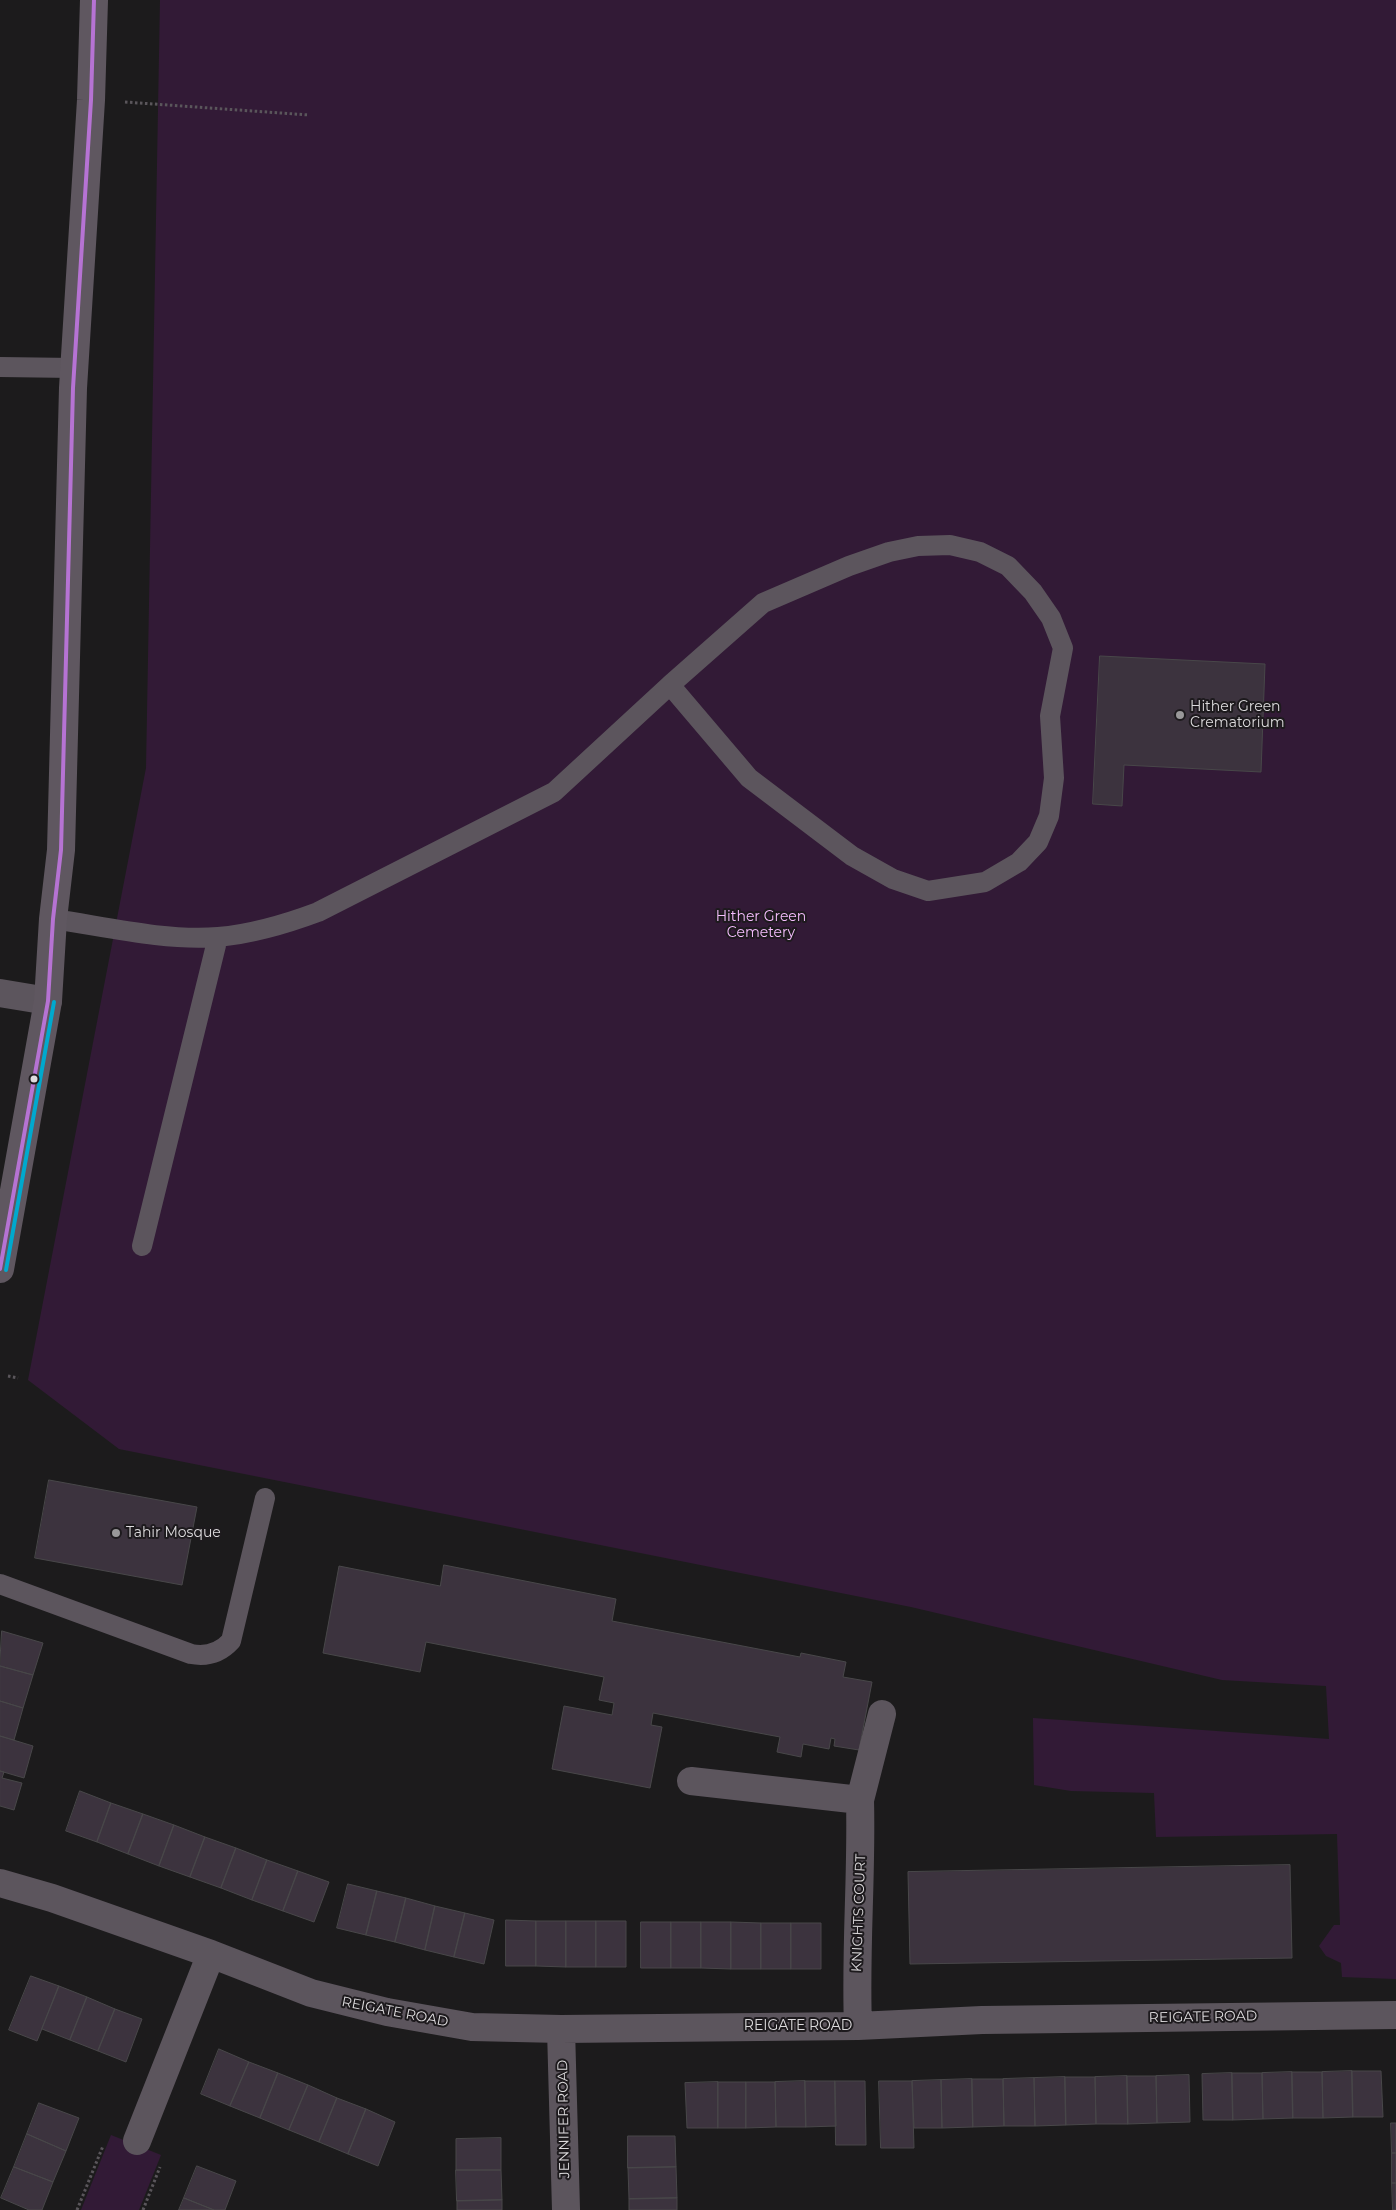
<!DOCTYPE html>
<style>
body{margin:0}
canvas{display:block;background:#1c1b1c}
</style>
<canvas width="1396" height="2210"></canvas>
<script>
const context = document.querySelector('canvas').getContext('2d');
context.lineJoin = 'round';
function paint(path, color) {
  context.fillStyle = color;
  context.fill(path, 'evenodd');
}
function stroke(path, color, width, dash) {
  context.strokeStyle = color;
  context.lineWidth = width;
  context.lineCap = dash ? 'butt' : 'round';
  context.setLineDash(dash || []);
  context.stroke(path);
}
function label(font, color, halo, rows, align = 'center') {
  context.font = font + ' Montserrat,sans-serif';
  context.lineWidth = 4;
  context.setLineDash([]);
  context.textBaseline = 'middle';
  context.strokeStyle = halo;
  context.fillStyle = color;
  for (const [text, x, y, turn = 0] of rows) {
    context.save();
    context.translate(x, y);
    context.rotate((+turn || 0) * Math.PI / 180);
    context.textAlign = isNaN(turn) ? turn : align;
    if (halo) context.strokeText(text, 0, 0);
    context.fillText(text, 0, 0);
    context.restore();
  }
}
const green = new Path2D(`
 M160 0H1396V1979L1342 1977 1341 1963 1326 1956 1319 1946 1334 1925H1340L1337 1834 1156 1837 1154 1793 1071 1791 1034 1785 1033 1718 1329 1739 1326 1686 1222 1680 911 1607 119 1449 28 1380 146 768Z
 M111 2135 161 2155 139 2210H81Z`);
const building = new Path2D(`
 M1100 656 1265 664 1261 772 1124 765 1122 806 1093 804Z
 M49 1480 197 1507 182 1585 35 1558Z
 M444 1565 616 1599 612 1621 800 1657 801 1653 846 1662 843 1677 872 1682 859 1750 834 1746 835 1739 831 1738 829 1749 803 1744 801 1757 777 1752 780 1737 653 1713 651 1725 662 1727 650 1788 552 1769 564 1706 612 1715 614 1703 599 1700 604 1677 426 1642 420 1672 323 1653 339 1566 440 1586Z
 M2 1631 43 1643 33 1675 0 1666Z
 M0 1666 33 1675 23 1708 0 1701Z
 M0 1701 23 1708 14 1740 0 1736Z
 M0 1736 33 1746 24 1778 0 1771Z
 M0 1771 4 1772 2 1778 22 1783 14 1810 0 1806Z
 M80 1791 111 1803 97 1842 66 1831Z
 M111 1803 143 1814 128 1854 97 1842Z
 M143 1814 174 1825 159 1866 128 1854Z
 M174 1825 205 1837 190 1877 159 1866Z
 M205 1837 236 1848 221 1888 190 1877Z
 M236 1848 267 1860 252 1900 221 1888Z
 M267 1860 298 1871 283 1911 252 1900Z
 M1290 1865 1292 1958 910 1964 908 1872Z
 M298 1871 329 1882 314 1922 283 1911Z
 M348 1884 377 1891 366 1935 337 1928Z
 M377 1891 406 1898 395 1942 366 1935Z
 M406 1898 435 1906 425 1950 395 1942Z
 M435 1906 465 1913 454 1957 425 1950Z
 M465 1913 494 1920 484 1964 454 1957Z
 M506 1920 536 1921V1966H506Z
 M536 1921H566V1967L536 1966Z
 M566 1921H596V1967H566Z
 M596 1921H626V1967H596Z
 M641 1922H671V1968H641Z
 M671 1922H701V1968H671Z
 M701 1922H731V1969L701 1968Z
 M731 1922 761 1923V1969H731Z
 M761 1923H791V1969H761Z
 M791 1923H821V1969H791Z
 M31 1976 59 1986 37 2041 9 2030Z
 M59 1986 87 1997 70 2040 42 2029Z
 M87 1997 115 2009 98 2051 70 2040Z
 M115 2009 142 2019 126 2062 98 2051Z
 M219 2049 249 2062 230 2106 201 2094Z
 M249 2062 278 2073 260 2118 230 2106Z
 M1352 2071H1381L1383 2117H1353Z
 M1352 2071 1353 2117 1323 2118 1322 2072Z
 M1292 2072H1322L1323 2118H1293Z
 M1292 2072 1293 2118 1263 2119 1262 2073Z
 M278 2073 308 2085 289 2130 260 2118Z
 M1232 2073H1262L1263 2119 1233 2120Z
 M1232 2073 1233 2120H1203L1202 2074Z
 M1189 2075 1190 2122 1157 2123 1156 2076Z
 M1127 2076H1156L1157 2123 1128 2124Z
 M1127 2076 1128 2124H1096L1095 2077Z
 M1065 2077H1095L1096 2124 1066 2125Z
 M1065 2077 1066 2125 1035 2126 1034 2078Z
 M1034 2078 1035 2126H1004L1003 2079Z
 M972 2079H1003L1004 2126 973 2127Z
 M972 2079 973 2127 942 2128 941 2080Z
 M941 2080 942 2128H914L912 2081Z
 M805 2081H835L836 2126 806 2127Z
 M805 2081 806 2127H776L775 2082Z
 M835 2081H865L866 2145H836Z
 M879 2081H912L914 2148H881Z
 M718 2082H746V2128H718Z
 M718 2082V2128H687L685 2083Z
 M746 2082H775L776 2127 746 2128Z
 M308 2085 337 2098 319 2142 289 2130Z
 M337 2098 366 2109 348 2154 319 2142Z
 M39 2103 79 2118 66 2151 27 2134Z
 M366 2109 395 2122 378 2166 348 2154Z
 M1391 2123H1396V2153H1392Z
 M27 2134 66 2151 53 2182 14 2167Z
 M628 2136H675L676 2167 628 2168Z
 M501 2138V2170H456V2139Z
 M1392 2153H1396V2183H1392Z
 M197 2166 236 2181 225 2210H214L184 2198Z
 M14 2167 53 2182 42 2210H29L1 2198Z
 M676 2167 677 2198 629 2199 628 2168Z
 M456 2170H501L502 2200 457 2201Z
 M1392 2183H1396V2210H1393Z
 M184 2198 214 2210H179Z
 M677 2198V2210H629V2199Z
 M502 2200V2210H457V2201Z`);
const path = new Path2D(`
 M125 102 309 115
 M8 1376 18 1378
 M77 2210 103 2146
 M143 2210 160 2167`);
const lane = new Path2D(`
 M0 367 74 368
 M53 919C107 927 164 941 218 937 252 934 286 924 318 912L554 792 670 685 763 603 849 566 889 552 918 546 950 545 980 552 1008 566 1033 592 1051 618 1063 648 1050 716 1054 778 1049 816 1038 842 1019 862 985 882 928 891 893 879 852 856 749 778 670 685
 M142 1246 218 937
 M0 1584 191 1654C207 1657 220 1653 231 1641L265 1498`);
const street = new Path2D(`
 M0 993 48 1001
 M691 1781 860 1800C862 1875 855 1951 858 2026
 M860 1800 882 1714
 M0 1883 52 1898 211 1954 311 1993 387 2012 472 2027 561 2029 858 2026 982 2020 1396 2015
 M561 2029 566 2210
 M137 2141 211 1954`);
const secondary = new Path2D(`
 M0 1269 48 1001 53 919 61 850 73 388 91 100 94 0`);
const bus1 = new Path2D(`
 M0 1269 48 1001 53 919 61 850 73 388 91 100 94 0`);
const bus2 = new Path2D(`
 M6 1270 54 1002`);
const markers = [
 [1180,715,5,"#999899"],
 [34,1079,4.5,"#dddbdd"],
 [116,1533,5,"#999899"]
];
const poiNames = [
 ["Hither Green",1190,707],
 ["Crematorium",1190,723],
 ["Tahir Mosque",126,1533]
];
const parkNames = [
 ["Hither Green",761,917],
 ["Cemetery",761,933]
];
const streetNames = [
 ["KNIGHTS COURT",859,1913,-88],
 ["REIGATE ROAD",395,2012,11],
 ["REIGATE ROAD",1203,2017,-1],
 ["REIGATE ROAD",798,2026],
 ["JENNIFER ROAD",564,2119,-91]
];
paint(green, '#321a36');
paint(building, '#3c333e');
stroke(building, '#484749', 1);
stroke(path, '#5a565b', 3, [2.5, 2.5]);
stroke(lane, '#5c555d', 20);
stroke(street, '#5c555d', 28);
stroke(secondary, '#5f5760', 28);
stroke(bus1, '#b673d3', 4);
stroke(bus2, '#00a9ce', 4);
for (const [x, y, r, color] of markers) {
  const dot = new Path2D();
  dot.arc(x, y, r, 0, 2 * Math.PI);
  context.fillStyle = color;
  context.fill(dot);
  stroke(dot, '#1d1a1d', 2);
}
label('14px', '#dddbdd', '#1d1a1d', poiNames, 'left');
label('14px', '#f6beff', '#1d1a1d', parkNames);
label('14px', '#dddbdd', '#1d1a1d', streetNames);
</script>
